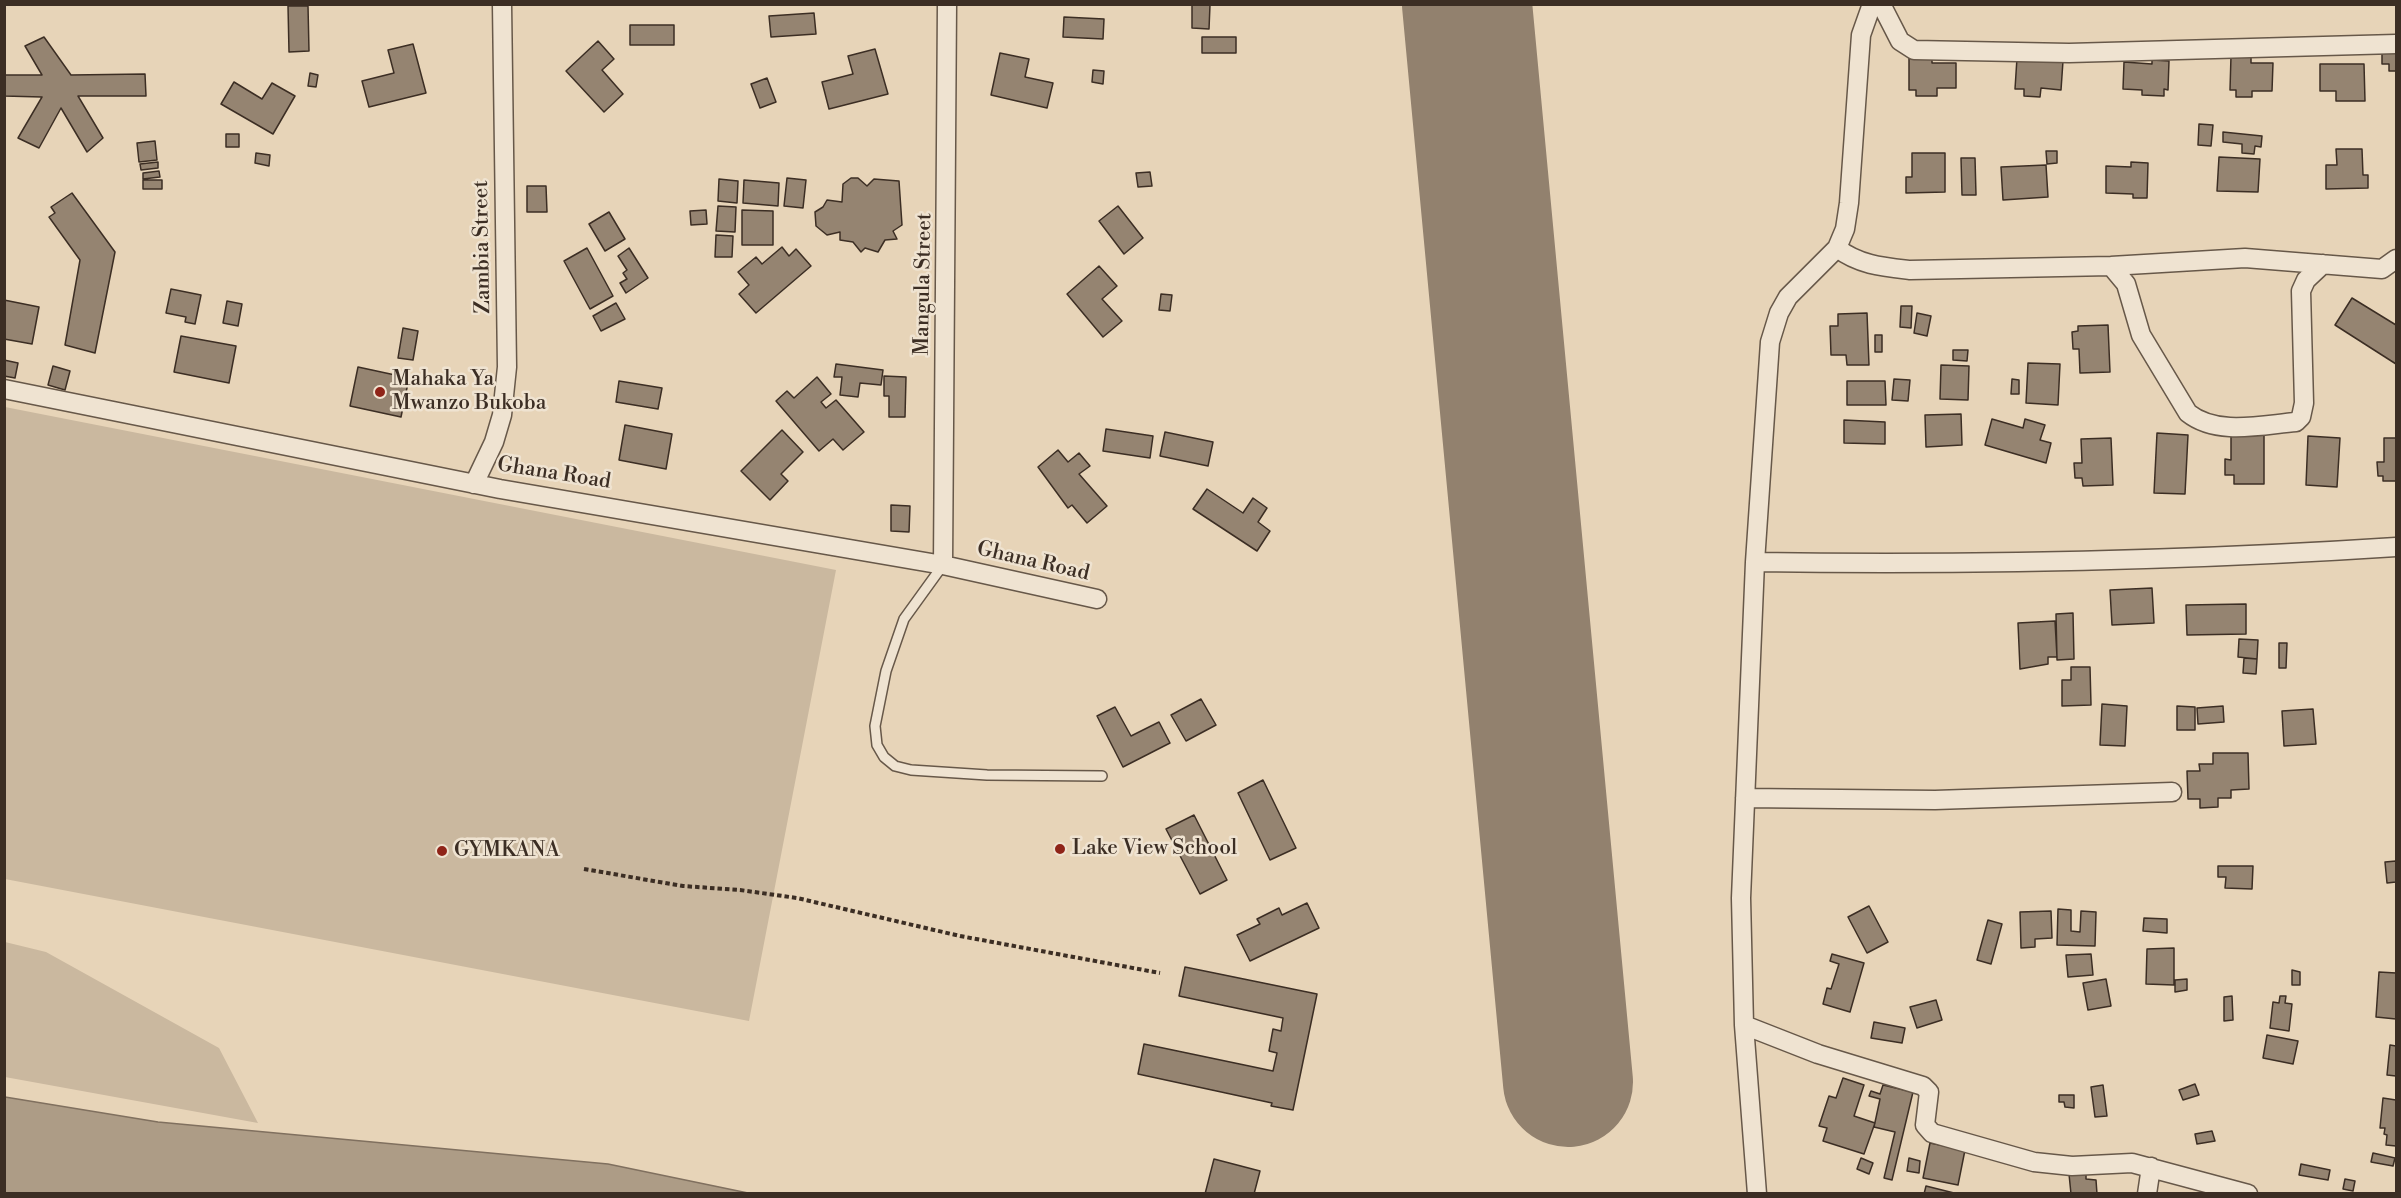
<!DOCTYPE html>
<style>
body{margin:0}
#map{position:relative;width:2401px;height:1198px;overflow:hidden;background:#e7d4b8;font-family:"Libre Bodoni",serif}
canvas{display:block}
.frame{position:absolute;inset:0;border:6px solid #3c2e24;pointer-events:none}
</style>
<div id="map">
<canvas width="2401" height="1198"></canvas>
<div class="frame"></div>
</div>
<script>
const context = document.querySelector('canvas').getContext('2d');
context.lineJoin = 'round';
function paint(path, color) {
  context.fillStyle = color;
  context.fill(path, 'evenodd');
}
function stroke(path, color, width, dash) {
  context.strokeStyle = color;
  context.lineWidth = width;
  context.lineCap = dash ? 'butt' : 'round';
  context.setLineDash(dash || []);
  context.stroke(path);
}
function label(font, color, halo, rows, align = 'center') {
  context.font = font + ' "Libre Bodoni",serif';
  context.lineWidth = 5;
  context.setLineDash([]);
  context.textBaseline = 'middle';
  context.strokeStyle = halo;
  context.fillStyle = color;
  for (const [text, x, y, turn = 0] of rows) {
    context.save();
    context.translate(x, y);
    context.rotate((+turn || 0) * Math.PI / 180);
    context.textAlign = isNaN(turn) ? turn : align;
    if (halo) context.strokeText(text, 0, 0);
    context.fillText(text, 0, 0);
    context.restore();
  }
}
const green = new Path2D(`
 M5 407 836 570 749 1021 5 879Z
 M5 942 46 952 219 1048 258 1123 5 1077Z`);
const water = new Path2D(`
 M5 1097 158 1122 608 1164 748 1193H5Z`);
const runway = new Path2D(`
 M1467 4 1568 1082`);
const building = new Path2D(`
 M1192 4 1210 5 1209 29 1192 28Z
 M288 6H308L309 51 289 52Z
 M814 13 816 34 771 37 769 16Z
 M1064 17 1104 19 1103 39 1063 37Z
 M630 25H674V45H630Z
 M44 37 71 75 145 74 146 96H78L103 138 87 152 61 108 39 148 18 138 42 97 4 96V75H42L25 46Z
 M1202 37H1236V53H1202Z
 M598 41 614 59 602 70 623 94 604 112 566 71Z
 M413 44 426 93 369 107 362 81 394 73 388 50Z
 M875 49 888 94 829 109 822 82 853 74 848 56Z
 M1000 53 1029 59 1025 77 1053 83 1047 108 991 95Z
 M2382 53H2396V71H2389V64H2382Z
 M2231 56 2251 57V63H2273L2272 91H2252V97H2236V90H2230Z
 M1909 57 1932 58V63H1956V88H1937V96H1916V90H1909Z
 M2017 58 2063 61 2061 90 2041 88 2040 97 2024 96V89H2015Z
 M2152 60 2169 61 2168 90 2164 89V96L2142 95V90L2123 89 2124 62 2152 64Z
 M2320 64H2364L2365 101H2336V91H2320Z
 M1093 70 1104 71 1103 84 1092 82Z
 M310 73 318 75 316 87 308 86Z
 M767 78 776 102 760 108 751 84Z
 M234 82 262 99 272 83 295 96 273 134 221 104Z
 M2199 124 2213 125 2211 146 2198 145Z
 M2223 132 2262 136 2261 147 2255 146 2254 154 2242 153V144L2223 142Z
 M226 134H239V147H226Z
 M155 141 157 160 139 162 137 143Z
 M2336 149H2362L2363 175H2368V188L2326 189V165H2337Z
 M2046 151H2057V163L2047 164Z
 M256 153 270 155 269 166 255 163Z
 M1912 153H1945V192L1906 193V177H1912Z
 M2219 157 2260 159 2258 192 2217 191Z
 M1961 158H1975L1976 195H1962Z
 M158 162V168L141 170 140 164Z
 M2131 162 2148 163 2147 198H2133V194L2106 193V166L2131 167Z
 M2046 165 2048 197 2003 200 2001 167Z
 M159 171 160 177 143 179V173Z
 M1150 172 1152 186 1138 187 1136 173Z
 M787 178 806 180 803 208 784 206Z
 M851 178H858L867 186 874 179 899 181 902 225 893 231 897 239 885 240 878 252 865 248 861 252 853 242 840 240V232L827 235 816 226 815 212 823 207 827 200 842 202 843 184Z
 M719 179 738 181 737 203 718 201Z
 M143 180H162V189H143Z
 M744 180 779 183 778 206 743 203Z
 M527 186H546L547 212H527Z
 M72 193 115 252 95 353 65 345 80 260 49 217 55 213 51 207Z
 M718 206 736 207 735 232 716 231Z
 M1118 206 1143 238 1124 254 1099 221Z
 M706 210 707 224 691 225 690 211Z
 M742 210 773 211V245H742Z
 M609 212 625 239 605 251 589 224Z
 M716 235 733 236 732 257H715Z
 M782 247 789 256 796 249 811 266 756 313 739 294 749 285 738 272 756 257 762 264Z
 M587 248 613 296 590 309 564 261Z
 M629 248 648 278 626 293 620 283 627 279 623 273 627 270 618 256Z
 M1099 266 1117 286 1102 299 1122 321 1103 337 1067 294Z
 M171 289 201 295 195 324 185 322 186 317 166 313Z
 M1161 294 1172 295 1170 311 1159 310Z
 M2352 298 2396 325V364L2335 325Z
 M4 300 39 307 32 344 4 339Z
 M227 301 242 304 238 326 223 323Z
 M616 303 625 319 601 331 593 316Z
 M1901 306H1912L1911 328 1900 327Z
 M1867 313 1869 365H1847L1846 355H1831L1830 326H1838V314Z
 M1917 313 1931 316 1927 336 1914 333Z
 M2108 325 2110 372 2080 373 2079 349H2073L2072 332 2078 331V326Z
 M403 328 418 331 413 360 398 358Z
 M1875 335H1882V352H1875Z
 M181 336 236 346 229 383 174 372Z
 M1953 350H1968L1967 361 1953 360Z
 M4 360 18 363 15 378 4 376Z
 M2028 363 2060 364 2058 405 2026 403Z
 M836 364 883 370 881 385 860 383 858 397 840 395 842 377H834Z
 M1941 365 1969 366 1968 400 1940 399Z
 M53 366 70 371 65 390 48 385Z
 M358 367 409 378 401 417 350 406Z
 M884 376 906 377 905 417H889V396H884Z
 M817 377 831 394 821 402 826 408 836 400 864 432 843 450 833 439 819 451 776 401 787 391 794 398Z
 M1894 379 1910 380 1908 401 1892 400Z
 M2012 379 2019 380V394H2011Z
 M619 381 662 388 658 409 616 402Z
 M1847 381H1885L1886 405H1847Z
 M1961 414 1962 445 1926 447 1925 415Z
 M1992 419 2023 428 2025 419 2045 425 2040 440 2051 443 2046 463 1985 445Z
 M1844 420 1885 422V444L1844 443Z
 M625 425 672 434 666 469 619 460Z
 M1106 429 1153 436 1150 458 1103 451Z
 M782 430 803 452 781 474 788 481 770 500 741 471Z
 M1165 432 1213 442 1208 466 1160 456Z
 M2157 433 2188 435 2185 494 2154 493Z
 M2231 434H2264V484H2234V475H2225V459L2231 460Z
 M2308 436 2340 438 2337 487 2306 485Z
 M2111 438 2113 485 2083 486 2082 478H2075L2074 463H2082L2081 439Z
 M2384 438H2396V481H2383V476H2378L2377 462H2384Z
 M1058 450 1068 462 1079 453 1090 466 1079 474 1107 506 1087 523 1072 505 1068 508 1038 467Z
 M1207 489 1243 513 1253 498 1267 508 1258 522 1270 531 1257 551 1193 509Z
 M891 505 910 506 909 532 891 531Z
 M2152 588 2154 623 2112 625 2110 590Z
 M2246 604V634L2187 635 2186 605Z
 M2073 613 2074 659 2057 660 2056 614Z
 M2055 621 2057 657H2048V664L2020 669 2018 623Z
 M2239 639 2258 640 2257 659 2238 657Z
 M2279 643H2287L2286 668H2279Z
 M2244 658 2257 659 2256 674 2243 673Z
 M2071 667H2090L2091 705 2062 706V680H2071Z
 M1201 699 1216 725 1186 741 1171 715Z
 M2102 704 2127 706 2125 746 2100 745Z
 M2177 706 2195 707V730H2177Z
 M2223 706 2224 722 2198 724 2197 708Z
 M1115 707 1131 736 1159 722 1170 743 1123 767 1097 716Z
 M2313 709 2316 744 2284 746 2282 711Z
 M2213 753H2248L2249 789 2231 790V798H2218V807L2200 808V799H2188L2187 771H2200L2199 764H2213Z
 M1263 780 1296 848 1270 860 1238 793Z
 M1194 815 1227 880 1200 894 1166 829Z
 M2396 861V882L2387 883 2385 862Z
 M2218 866H2253L2252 889 2225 888 2226 877H2218Z
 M1307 903 1319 928 1250 961 1237 935 1260 924 1257 919 1279 908 1282 915Z
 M1869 906 1888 942 1867 953 1848 917Z
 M2058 909 2071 910V931L2080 932 2081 911 2096 912 2095 946 2057 945Z
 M2051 911 2052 938 2035 939V947L2021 948 2020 912Z
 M2144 918 2167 919V933L2143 931Z
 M1988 920 2002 924 1991 964 1977 960Z
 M2174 948V985L2146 984 2147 949Z
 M1832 954 1864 963 1850 1012 1823 1004 1827 988 1831 989 1839 964 1830 961Z
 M2091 954 2093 975 2068 977 2066 955Z
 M1185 967 1317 994 1293 1110 1271 1106 1272 1103 1138 1074 1144 1044 1273 1071 1277 1053 1269 1051 1273 1029 1281 1031 1283 1018 1179 996Z
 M2292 970 2300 972V985H2292Z
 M2379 972 2396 973V1019L2376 1017Z
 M2106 979 2111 1006 2088 1010 2083 983Z
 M2187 979V990L2175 992V980Z
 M2232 996 2233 1020 2224 1021V997Z
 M2280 996H2286L2285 1003 2292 1004 2289 1031 2270 1028 2273 1002 2279 1003Z
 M1936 1000 1942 1020 1917 1028 1910 1007Z
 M1874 1022 1905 1028 1902 1043 1871 1038Z
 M2267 1035 2298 1041 2293 1064 2263 1058Z
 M2390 1045 2396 1046V1076L2387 1075Z
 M1843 1078 1864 1085 1854 1116 1875 1123 1864 1154 1823 1141 1827 1128 1819 1126 1829 1096 1836 1098Z
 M2195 1084 2199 1095 2183 1100 2179 1090Z
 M1883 1085 1913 1092 1892 1180 1884 1178 1895 1132 1874 1127 1880 1099 1869 1096 1871 1091 1880 1094Z
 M2103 1085 2107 1116 2095 1117 2091 1087Z
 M2059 1095H2074V1108L2065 1107 2064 1102H2059Z
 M2383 1098 2396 1100V1146L2386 1145 2387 1135 2384 1134 2385 1128H2380Z
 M2212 1131 2215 1141 2197 1144 2195 1134Z
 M1930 1143 1965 1150 1958 1185 1923 1178Z
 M2373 1153 2395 1158 2393 1166 2371 1162Z
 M1861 1158 1873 1163 1869 1174 1857 1169Z
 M1909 1158 1920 1161 1919 1173 1907 1171Z
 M1214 1159 1260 1171 1254 1194H1205Z
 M2301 1164 2330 1170 2328 1180 2299 1175Z
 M2086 1173V1179L2096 1180 2097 1194H2071L2069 1174Z
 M2345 1179 2355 1181 2353 1191 2343 1189Z
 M1926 1186 1958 1194H1924Z`);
const path = new Path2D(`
 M584 869 683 886 740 890 797 898 960 936 1160 973`);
const lane = new Path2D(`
 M943 565 904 619 886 671 875 726 877 745 884 757 895 766 911 770 987 775 1102 776`);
const street = new Path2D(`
 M1881 4 1900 41 1914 50 2069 53 2396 44
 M1837 248C1859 265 1883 267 1910 270L2111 266 2245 258 2382 269 2396 259
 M2111 266 2126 284 2141 335 2188 413C2217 436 2261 425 2296 422L2301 417 2304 403 2301 291 2306 280 2323 264
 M4 389 500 489 943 565 1097 599
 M474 484 494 442 502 415 507 367 502 4
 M1755 562C1969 565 2183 561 2396 547
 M943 565 947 4
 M1745 798 1935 800 2172 792
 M1744 1025 1818 1054 1923 1086 1929 1092 1925 1125 1932 1133 2034 1162 2072 1166 2132 1163 2248 1194
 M1757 1194 1744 1025 1741 898 1755 562 1770 342 1779 313 1788 297 1837 248 1845 229 1849 203 1861 35 1872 4
 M2147 1194 2151 1167`);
const markers = [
 [380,392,6,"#8f2418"],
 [1060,849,6,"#8f2418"],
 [442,851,6,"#8f2418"]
];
const streetNames = [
 ["Zambia Street",483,247,-91],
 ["Mangula Street",924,284,-89],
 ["Ghana Road",554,474,9],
 ["Ghana Road",1033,562,13]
];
const poiNames = [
 ["Mahaka Ya",392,380],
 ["Mwanzo Bukoba",392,404],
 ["Lake View School",1072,849],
 ["GYMKANA",454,851]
];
paint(green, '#cab89f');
paint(water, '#ad9c86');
stroke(water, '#80705f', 1.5);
stroke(runway, '#92816e', 130);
paint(building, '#958471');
stroke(building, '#3c2e24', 1.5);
stroke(lane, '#675849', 12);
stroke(street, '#675849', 21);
stroke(path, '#3c2e24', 4, [4.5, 3]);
stroke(lane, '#efe3d1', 9);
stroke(street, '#efe3d1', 18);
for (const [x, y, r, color] of markers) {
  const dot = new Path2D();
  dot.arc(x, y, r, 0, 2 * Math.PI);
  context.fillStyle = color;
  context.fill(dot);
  stroke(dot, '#efe3d1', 2);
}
label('21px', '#3c2e24', '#efe3d1', streetNames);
label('21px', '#3c2e24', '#efe3d1', poiNames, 'left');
</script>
